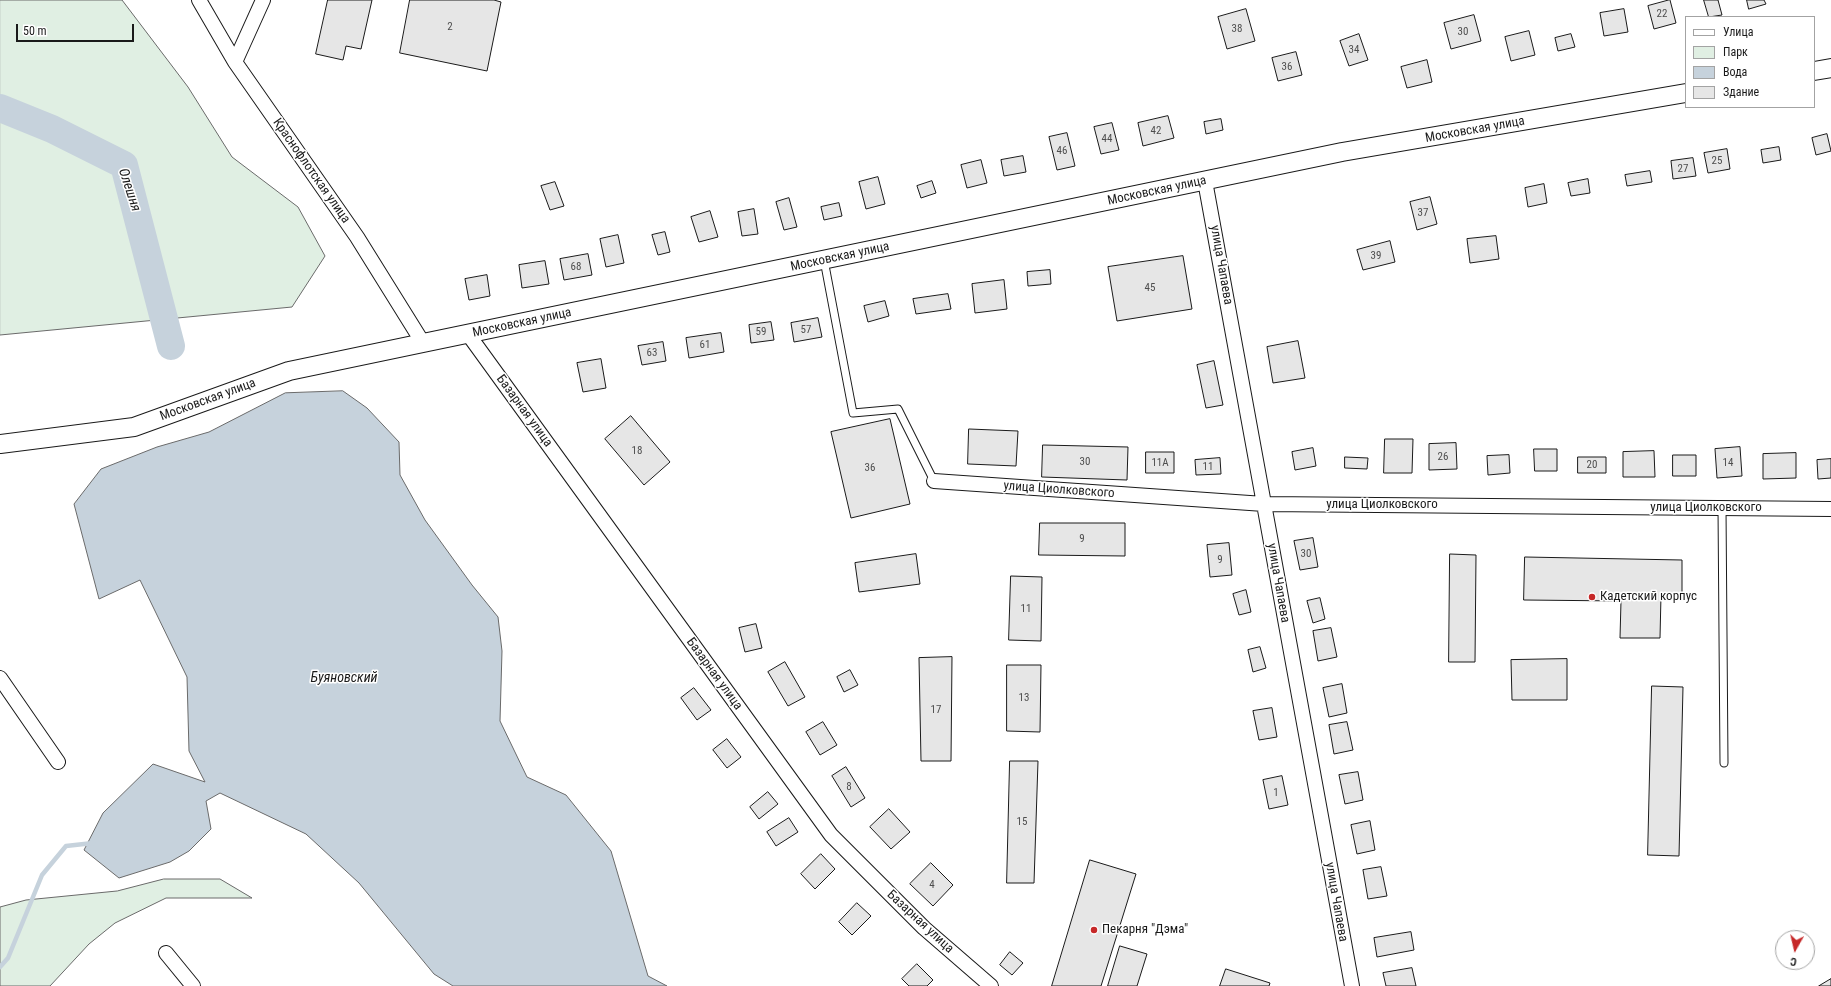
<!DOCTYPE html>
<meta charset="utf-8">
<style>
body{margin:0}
#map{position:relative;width:1831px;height:986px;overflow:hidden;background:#fff;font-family:"Roboto Condensed",sans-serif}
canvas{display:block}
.legend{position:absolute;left:1685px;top:16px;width:130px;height:92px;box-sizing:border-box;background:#fff;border:1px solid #a3a3a3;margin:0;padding:5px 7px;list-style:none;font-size:12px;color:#1a1a1a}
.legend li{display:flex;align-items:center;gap:8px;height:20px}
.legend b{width:20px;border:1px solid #a3a3a3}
.north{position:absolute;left:1775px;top:930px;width:40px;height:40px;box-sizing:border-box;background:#fff;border:1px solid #a3a3a3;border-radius:50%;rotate:188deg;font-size:11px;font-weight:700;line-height:16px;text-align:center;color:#1a1a1a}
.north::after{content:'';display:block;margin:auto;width:14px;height:18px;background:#c62828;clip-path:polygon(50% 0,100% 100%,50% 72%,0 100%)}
.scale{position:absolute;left:16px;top:24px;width:118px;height:18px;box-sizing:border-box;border:2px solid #1a1a1a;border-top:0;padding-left:5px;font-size:12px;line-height:14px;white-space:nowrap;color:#1a1a1a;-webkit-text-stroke:3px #fff;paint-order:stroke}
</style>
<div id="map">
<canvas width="1831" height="986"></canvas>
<ul class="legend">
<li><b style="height:5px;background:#fff"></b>Улица</li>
<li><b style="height:11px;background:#e0efe3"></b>Парк</li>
<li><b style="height:11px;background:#c6d2dc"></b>Вода</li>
<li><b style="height:11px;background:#e6e6e6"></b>Здание</li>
</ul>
<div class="north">С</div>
<div class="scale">50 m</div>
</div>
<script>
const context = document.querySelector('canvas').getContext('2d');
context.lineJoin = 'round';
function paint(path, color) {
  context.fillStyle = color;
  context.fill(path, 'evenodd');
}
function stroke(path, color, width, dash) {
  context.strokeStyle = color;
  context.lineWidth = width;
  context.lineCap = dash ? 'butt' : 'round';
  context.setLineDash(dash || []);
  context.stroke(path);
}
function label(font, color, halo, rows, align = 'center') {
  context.font = font + ' "Roboto Condensed",sans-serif';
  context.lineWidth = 3;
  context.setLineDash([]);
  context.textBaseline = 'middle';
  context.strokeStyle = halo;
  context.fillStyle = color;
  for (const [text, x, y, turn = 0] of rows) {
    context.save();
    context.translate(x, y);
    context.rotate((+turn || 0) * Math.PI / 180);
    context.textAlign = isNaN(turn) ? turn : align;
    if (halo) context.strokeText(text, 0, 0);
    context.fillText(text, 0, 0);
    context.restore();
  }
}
const green = new Path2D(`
 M0 0H122L188 87 232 157 298 207 325 256 292 307 0 335Z
 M164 879H220L252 898H166L115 923 89 944 50 986H0V907L26 900 117 891Z`);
const water = new Path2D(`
 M343 391 367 408 399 442 400 475 425 520 472 585 498 617 502 651 500 721 527 777 566 795 611 851 648 976 667 986H453L434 974 359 883 306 834 220 793 206 801 211 829 189 851 170 862 119 878 84 850 103 813 153 764 205 782 189 751 187 677 140 580 99 599 74 504 101 469 157 447 209 432 285 393Z`);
const stream = new Path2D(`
 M0 967 8 958 42 875 66 846 93 843`);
const river = new Path2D(`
 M0 108 52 129 124 165 171 346`);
const building = new Path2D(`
 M328 0H372L361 49 346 46 343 60 316 54Z
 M410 0H494L501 2 487 71 400 53Z
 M1670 0 1676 23 1654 29 1648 6Z
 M1704 0H1718L1722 15 1709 17Z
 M1747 0H1764L1766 4 1749 9Z
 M1246 9 1255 41 1227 49 1218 17Z
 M1624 9 1628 32 1604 36 1600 13Z
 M1474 15 1481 41 1451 49 1444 23Z
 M1529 31 1535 55 1511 61 1505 37Z
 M1359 34 1368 60 1349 66 1340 41Z
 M1571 34 1575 47 1558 51 1555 38Z
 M1296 52 1302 75 1278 81 1272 58Z
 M1427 60 1432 82 1407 88 1401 67Z
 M1168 116 1174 138 1143 146 1138 123Z
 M1221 119 1223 130 1206 134 1204 122Z
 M1112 123 1119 150 1101 154 1094 127Z
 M1067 133 1075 166 1057 170 1049 137Z
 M1827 134 1831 151 1816 155 1812 138Z
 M1779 147 1781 160 1763 163 1761 150Z
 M1727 149 1730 169 1708 173 1704 153Z
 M1023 156 1026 172 1004 176 1001 160Z
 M1693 158 1696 176 1673 179 1671 161Z
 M981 160 987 183 967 188 961 165Z
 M1650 171 1652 182 1627 186 1625 175Z
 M878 177 885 204 866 209 859 182Z
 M1588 179 1590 193 1571 196 1568 183Z
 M932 181 936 193 921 198 917 186Z
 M555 182 564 206 550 210 541 186Z
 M1544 184 1547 203 1528 207 1525 188Z
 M1430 197 1437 224 1417 230 1410 202Z
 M789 198 797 227 784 230 776 202Z
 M839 203 842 216 824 220 821 207Z
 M754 209 758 234 742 236 738 212Z
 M710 211 718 237 699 242 691 217Z
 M665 232 670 252 658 255 652 235Z
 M618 235 624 263 606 267 600 239Z
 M1496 236 1499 259 1470 263 1467 239Z
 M1390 241 1395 262 1363 270 1357 250Z
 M588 254 592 275 564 280 560 259Z
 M1183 256 1192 309 1117 321 1108 267Z
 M545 261 549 284 522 288 519 265Z
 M1050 270 1051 284 1028 286 1027 272Z
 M487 275 490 296 469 300 465 279Z
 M1004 280 1007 309 975 313 972 284Z
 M948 294 951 309 916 314 913 299Z
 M885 301 889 316 868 322 864 306Z
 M818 318 822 337 794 342 791 323Z
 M771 322 774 340 751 343 749 325Z
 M721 333 724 352 689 358 686 338Z
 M1298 341 1305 378 1273 383 1267 347Z
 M663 342 666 361 642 365 638 346Z
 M601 359 606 388 583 392 577 363Z
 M1214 361 1223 405 1206 408 1197 365Z
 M631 416 670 462 644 485 605 439Z
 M890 419 910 504 851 518 831 432Z
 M969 429 1018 431 1016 466 968 464Z
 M1385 439H1413L1412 473H1384Z
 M1456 443 1457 469 1429 470V444Z
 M1043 445 1128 447 1127 480 1042 477Z
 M1740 447 1742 476 1717 478 1715 449Z
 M1313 448 1316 466 1295 470 1292 452Z
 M1534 449H1557V471H1535Z
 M1654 451 1655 477H1623V452Z
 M1146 452H1174V473H1146Z
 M1796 453V478L1763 479V454Z
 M1509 455 1510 473 1488 475 1487 456Z
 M1673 455H1696V476H1673Z
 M1345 457 1368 458 1367 469 1345 468Z
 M1578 457H1606V473H1578Z
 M1220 458 1221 474 1196 475 1195 460Z
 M1831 459V478L1818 479 1817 460Z
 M1040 523H1125V556L1039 555Z
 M1313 538 1318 567 1300 570 1294 541Z
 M1229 543 1232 575 1210 577 1207 545Z
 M916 554 920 584 859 592 855 563Z
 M1450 554 1476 555 1475 662H1449Z
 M1525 557 1682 560V595H1661L1660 638H1620L1621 601 1524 600Z
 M1011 576 1042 577 1041 641 1009 640Z
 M1246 590 1251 612 1239 615 1233 594Z
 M1320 598 1325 619 1313 623 1307 601Z
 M756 624 762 648 745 652 739 628Z
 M1331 628 1337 657 1318 661 1313 631Z
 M1260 647 1266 668 1253 672 1248 650Z
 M952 657 951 761H921L919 658Z
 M1567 659V700H1512L1511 660Z
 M785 662 805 697 788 706 768 672Z
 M1007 665H1041L1040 732 1007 731Z
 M850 670 858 685 844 692 837 677Z
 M1342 684 1347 713 1329 717 1323 688Z
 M1652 686 1683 687 1679 856 1648 855Z
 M694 688 711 710 697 720 681 698Z
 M1272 708 1277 737 1259 740 1253 711Z
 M823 722 837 745 820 755 806 732Z
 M1347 722 1353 750 1334 754 1329 725Z
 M727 739 741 757 727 768 713 750Z
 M1010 761H1038L1034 883H1007Z
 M846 767 865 798 851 807 832 776Z
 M1358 772 1363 800 1345 804 1339 775Z
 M1282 776 1288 805 1269 809 1263 780Z
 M768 792 778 804 759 819 750 807Z
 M889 809 910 832 891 849 870 827Z
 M789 818 798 832 776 846 767 832Z
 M1370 821 1375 850 1357 854 1351 825Z
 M821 854 835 869 815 889 801 874Z
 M1090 860 1136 874 1101 986H1052Z
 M931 863 953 885 933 906 910 884Z
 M1381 867 1387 896 1368 899 1363 870Z
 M857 903 871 916 852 935 839 922Z
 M1411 932 1414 950 1377 957 1374 938Z
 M1120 946 1147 954 1137 986H1108Z
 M1010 952 1023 963 1012 975 1000 965Z
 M917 964 933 980 927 986H909L902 979Z
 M1412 968 1416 986H1386L1383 973Z
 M1226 969 1270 983 1269 986H1220Z
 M1831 979V986H1819Z`);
const service = new Path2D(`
 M824 260 853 413 898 409 934 481
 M1722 508 1724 763`);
const minor = new Path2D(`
 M199 0 235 62 357 237 423 343
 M235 62 263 0
 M1205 181 1352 986
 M468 334 831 835 924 928 991 986
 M934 481 1264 504 1831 509
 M0 678 58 762
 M166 953 193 986`);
const tertiary = new Path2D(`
 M1814 71 1831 68
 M0 444 134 427 289 371 423 343 1342 152 1686 93`);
const markers = [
 [1592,597,4,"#c62828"],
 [1094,930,4,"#c62828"]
];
const numberNames = [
 ["22",1662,14],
 ["2",450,27],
 ["38",1237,29],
 ["30",1463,32],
 ["34",1354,50],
 ["36",1287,67],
 ["42",1156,131],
 ["44",1107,139],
 ["46",1062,151],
 ["25",1717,161],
 ["27",1683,169],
 ["37",1423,213],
 ["39",1376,256],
 ["68",576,267],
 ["45",1150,288],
 ["57",806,330],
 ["59",761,332],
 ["61",705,345],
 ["63",652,353],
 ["18",637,451],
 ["26",1443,457],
 ["30",1085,462],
 ["11А",1160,463],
 ["14",1728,463],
 ["20",1592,465],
 ["11",1208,467],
 ["36",870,468],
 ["9",1082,539],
 ["30",1306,554],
 ["9",1220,560],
 ["11",1026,609],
 ["13",1024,698],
 ["17",936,710],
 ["8",849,787],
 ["1",1276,793],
 ["15",1022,822],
 ["4",932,885]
];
const streetNames = [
 ["Московская улица",1475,130,-10],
 ["Краснофлотская улица",311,171,55],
 ["Московская улица",1157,191,-12],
 ["Московская улица",840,257,-12],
 ["улица Чапаева",1221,265,80],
 ["Московская улица",522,323,-12],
 ["Московская улица",208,400,-20],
 ["Базарная улица",524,411,54],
 ["улица Циолковского",1059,490,4],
 ["улица Циолковского",1382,505],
 ["улица Циолковского",1706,508],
 ["улица Чапаева",1278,583,80],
 ["Базарная улица",714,674,54],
 ["улица Чапаева",1336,902,80],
 ["Базарная улица",920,922,43]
];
const poiNames = [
 ["Кадетский корпус",1600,597],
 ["Пекарня \"Дэма\"",1102,930]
];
const waterNames = [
 ["Олешня",129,190,72],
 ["Буяновский",344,678]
];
paint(green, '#e0efe3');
stroke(green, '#6a6a6a', 1);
paint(water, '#c6d2dc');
stroke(water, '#6a6a6a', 1);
stroke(stream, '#c6d2dc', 4.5);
stroke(river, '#c6d2dc', 28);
paint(building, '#e6e6e6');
stroke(building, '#1a1a1a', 1);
stroke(service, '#1a1a1a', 9);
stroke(minor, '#1a1a1a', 16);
stroke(tertiary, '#1a1a1a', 20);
stroke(service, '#fff', 7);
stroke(minor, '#fff', 14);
stroke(tertiary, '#fff', 18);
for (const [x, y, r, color] of markers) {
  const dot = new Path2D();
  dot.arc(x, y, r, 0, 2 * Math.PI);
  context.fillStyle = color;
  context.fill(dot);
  stroke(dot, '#fff', 1.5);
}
label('11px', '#4d4d4d', null, numberNames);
label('13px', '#1a1a1a', '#fff', streetNames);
label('13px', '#1a1a1a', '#fff', poiNames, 'left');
label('italic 14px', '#1a1a1a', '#fff', waterNames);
</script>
